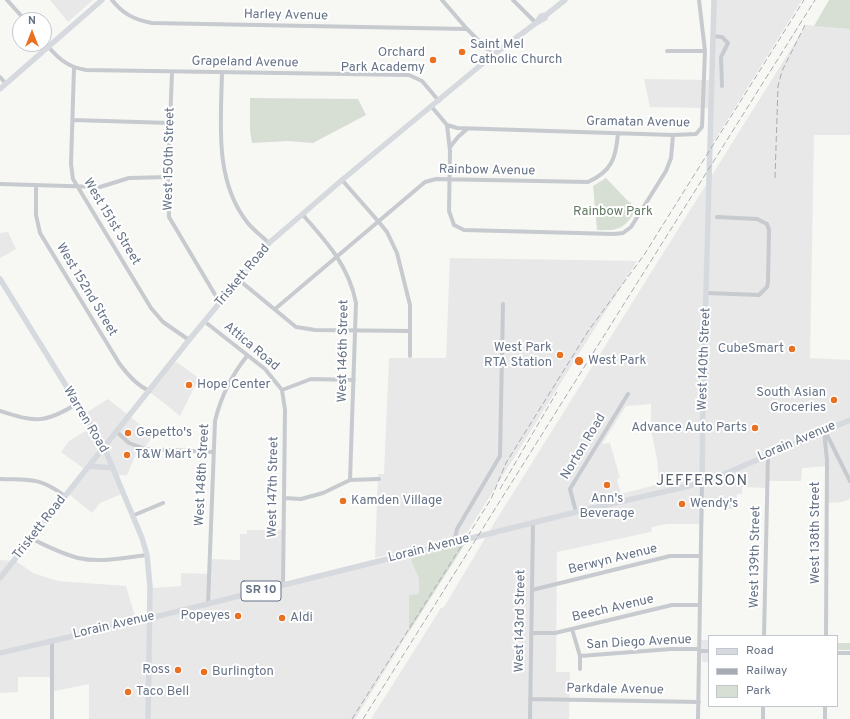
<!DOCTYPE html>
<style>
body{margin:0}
#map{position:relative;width:850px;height:719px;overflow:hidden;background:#f7f8f4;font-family:Overpass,sans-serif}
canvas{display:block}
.legend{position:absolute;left:708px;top:635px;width:130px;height:72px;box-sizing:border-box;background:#fff;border:1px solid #c1c7cf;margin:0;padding:5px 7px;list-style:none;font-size:12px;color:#657286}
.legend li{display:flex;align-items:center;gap:8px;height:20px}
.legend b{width:20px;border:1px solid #c1c7cf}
.north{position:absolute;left:12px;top:12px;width:40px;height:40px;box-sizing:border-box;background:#fff;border:1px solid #c1c7cf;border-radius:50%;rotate:0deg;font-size:11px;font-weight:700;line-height:16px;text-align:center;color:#657286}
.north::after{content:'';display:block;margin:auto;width:14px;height:18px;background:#e87224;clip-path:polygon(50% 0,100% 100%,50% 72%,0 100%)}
</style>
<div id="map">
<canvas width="850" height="719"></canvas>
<ul class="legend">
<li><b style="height:5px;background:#d6dadf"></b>Road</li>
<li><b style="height:5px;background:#a7abb2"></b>Railway</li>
<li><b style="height:11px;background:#d7dfd5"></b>Park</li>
</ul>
<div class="north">N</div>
</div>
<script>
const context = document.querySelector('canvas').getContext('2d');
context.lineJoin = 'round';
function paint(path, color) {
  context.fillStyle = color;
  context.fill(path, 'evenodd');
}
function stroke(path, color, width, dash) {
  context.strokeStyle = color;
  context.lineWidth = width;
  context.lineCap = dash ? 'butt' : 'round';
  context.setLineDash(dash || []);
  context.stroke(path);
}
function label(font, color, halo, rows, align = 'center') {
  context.font = font + ' Overpass,sans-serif';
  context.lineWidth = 4;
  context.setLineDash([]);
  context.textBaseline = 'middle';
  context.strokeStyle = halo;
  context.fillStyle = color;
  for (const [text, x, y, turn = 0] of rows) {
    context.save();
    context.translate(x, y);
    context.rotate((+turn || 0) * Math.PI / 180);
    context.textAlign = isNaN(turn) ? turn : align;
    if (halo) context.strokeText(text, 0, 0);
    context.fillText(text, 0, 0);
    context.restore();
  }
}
const built = new Path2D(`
 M50 0H93L68 22Z
 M716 0H802L708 151V108L650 107 644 79 713 80Z
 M806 25 850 29V135H814L810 358 850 360V499L842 502 828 503V466L802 468 801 481H769V488L742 487V494H737L736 509H704L703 524H667L652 527 651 532 557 552 556 672H570L569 719H371L441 608 444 607 493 525ZM651 404V430L657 459 659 484 621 494 617 479 620 478 610 443 602 444 626 406Z
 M8 232 16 249 0 258V233Z
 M450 258 637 261 465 536 375 558 378 474H384L389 358H446Z
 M175 361 199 378 180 416 150 392Z
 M108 399 153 435 144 450 138 449 127 475H117L124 493 100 503 92 513 69 494 87 471 61 452 69 441 89 429 81 416Z
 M247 530H282L281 588 409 556 419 579V595H409V632L355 719H89V684L50 692V677H18V692L0 693V560L16 561 33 573 58 581 126 586 136 620 152 616V588L181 586V573L211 574V559L240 560V534H247Z
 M701 640H709V662H702Z`);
const green = new Path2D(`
 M829 0H850V29L814 26Z
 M250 98 358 99 366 115 313 143 288 141 252 143 250 131Z
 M606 178 627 200 637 208C625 228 621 231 597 230L593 186Z
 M465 544 409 632V595L419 594V579L409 556Z
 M837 643H850V650H837Z`);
const minor = new Path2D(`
 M7 0 25 20
 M112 0C123 14 135 20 152 23L467 29
 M442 0 467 29 493 55
 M513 0 536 23
 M713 36 722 37 728 43 721 57 722 86
 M44 42C57 57 66 67 86 70L409 75 422 81 439 101
 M667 51H705
 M74 68 71 164 73 179 151 308 163 322 189 340
 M172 72 168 177 169 217 220 303
 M222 73C221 122 214 180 247 222 253 230 262 236 269 243
 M0 77 6 84
 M431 106 447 125 457 128 673 135 696 134 702 127 705 51 699 0
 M73 120 170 123
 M447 125 450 151 449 211 454 225 464 230 614 234 623 233 631 227 666 171 671 158 673 135
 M450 147 458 137 467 129
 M342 180 378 221 387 232 397 253 410 305V356
 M0 184 100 187 129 178 168 177
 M36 185V215L40 233 119 363C127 374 137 386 150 391
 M302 214C326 241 349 266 356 303L350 480
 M239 280 296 327 315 330 410 331
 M707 293 759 295 767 287 768 282 769 230 767 224 757 219 717 217
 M275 309 425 182 436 179 588 182C612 171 616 158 618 133
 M204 321 265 369 282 390 285 410 283 585
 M282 390 311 379 354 380
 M0 411C34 422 45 424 76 404
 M824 431 827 460 826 636
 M825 431 850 481
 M117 432 129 443 145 449 213 452
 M0 479C31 480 39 477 65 496
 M284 498 301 499 323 493 350 480 379 479
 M576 512 570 489 628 394
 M132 516 163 503
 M32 539C47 546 62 554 78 558 100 563 125 558 147 555
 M454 543 457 529 500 456 503 304
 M532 590 670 556H700
 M208 604 215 421C221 396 231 376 247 356
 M572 629 580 656V669
 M531 633H555L672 605H700
 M764 636 768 455
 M52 640V719
 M699 651H709
 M837 653H850
 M580 656 671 649H699
 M530 699 699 702
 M530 719 533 523
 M698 719 702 482
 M763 719V706
 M825 719V706`);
const major = new Path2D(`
 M536 23 541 16 546 15 565 0
 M0 89 102 0
 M0 279 104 447 142 538 147 555 150 587 148 719
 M89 466 113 468
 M702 482 703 400 714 0
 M0 578 189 340 269 243 342 180 493 55 536 23 545 18 546 15
 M0 653 151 618 576 512 689 486 722 475 850 420`);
const rail = new Path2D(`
 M775 178 778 86 782 71 805 25
 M500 489 557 392
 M352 719 491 499 506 463 589 330 644 255 804 0
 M363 719 815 0`);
const markers = [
 [462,52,4,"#e87224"],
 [433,60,4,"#e87224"],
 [792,349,4,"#e87224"],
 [560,355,4,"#e87224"],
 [579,361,5,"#e87224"],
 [189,385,4,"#e87224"],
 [834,400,4,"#e87224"],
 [755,428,4,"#e87224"],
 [128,433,4,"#e87224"],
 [127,455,4,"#e87224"],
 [607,485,4,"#e87224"],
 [343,501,4,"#e87224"],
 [682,504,4,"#e87224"],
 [238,616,4,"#e87224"],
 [282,618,4,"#e87224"],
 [178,670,4,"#e87224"],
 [204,672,4,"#e87224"],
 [128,692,4,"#e87224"]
];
const shields = [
 [261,591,40]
];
const shieldNames = [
 ["SR 10",261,591]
];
const streetNames = [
 ["Harley Avenue",286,16,1],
 ["Grapeland Avenue",245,63,1],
 ["Gramatan Avenue",638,123,1],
 ["West 150th Street",170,159,-89],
 ["Rainbow Avenue",487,171,1],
 ["West 151st Street",111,222,59],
 ["Triskett Road",243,276,-50],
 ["West 152nd Street",86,290,59],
 ["Attica Road",251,347,40],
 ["West 146th Street",344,351,-89],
 ["West 140th Street",705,359,-88],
 ["Warren Road",85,420,59],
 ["Lorain Avenue",797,442,-23],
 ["Norton Road",584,447,-59],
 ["West 148th Street",203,475,-87],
 ["West 147th Street",274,487,-89],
 ["Triskett Road",40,528,-52],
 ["West 138th Street",816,533,-90],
 ["Lorain Avenue",429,549,-14],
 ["West 139th Street",756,557,-89],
 ["Berwyn Avenue",613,560,-14],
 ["Beech Avenue",613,609,-13],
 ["West 143rd Street",521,621,-89],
 ["Lorain Avenue",114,626,-13],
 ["San Diego Avenue",639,643,-3],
 ["Parkdale Avenue",615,690,1]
];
const poiNames = [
 ["Saint Mel",470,45],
 ["Catholic Church",470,60],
 ["Orchard",425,53,"right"],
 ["Park Academy",425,68,"right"],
 ["West Park",552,348,"right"],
 ["RTA Station",552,363,"right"],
 ["CubeSmart",784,349,"right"],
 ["West Park",588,361],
 ["Hope Center",197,385],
 ["South Asian",826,393,"right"],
 ["Groceries",826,408,"right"],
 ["Advance Auto Parts",747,428,"right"],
 ["Gepetto's",136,433],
 ["T&W Mart",135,455],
 ["Ann's",607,499,"center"],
 ["Beverage",607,514,"center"],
 ["Kamden Village",351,501],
 ["Wendy's",690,504],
 ["Popeyes",230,616,"right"],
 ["Aldi",290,618],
 ["Ross",170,670,"right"],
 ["Burlington",212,672],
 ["Taco Bell",136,692]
];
const parkNames = [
 ["Rainbow Park",613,212]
];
const quarterNames = [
 ["JEFFERSON",702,482]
];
paint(built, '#e8e8e8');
paint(green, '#d7dfd5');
stroke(minor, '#c7cace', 4);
stroke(major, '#d6dadf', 5.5);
stroke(rail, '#a7abb2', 1, [6, 3]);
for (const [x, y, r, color] of markers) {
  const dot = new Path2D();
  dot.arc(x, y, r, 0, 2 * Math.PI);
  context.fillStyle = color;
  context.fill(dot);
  stroke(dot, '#fff', 1.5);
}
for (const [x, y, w] of shields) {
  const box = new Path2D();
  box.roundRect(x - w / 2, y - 10, w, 20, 3);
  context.fillStyle = '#fff';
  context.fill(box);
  stroke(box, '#657286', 1);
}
label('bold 12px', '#657286', null, shieldNames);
label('13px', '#657286', '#fff', streetNames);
label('13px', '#657286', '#fff', poiNames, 'left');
label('13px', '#617861', '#fff', parkNames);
context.letterSpacing = '1px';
label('15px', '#545d6b', '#fff', quarterNames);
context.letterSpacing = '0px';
</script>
